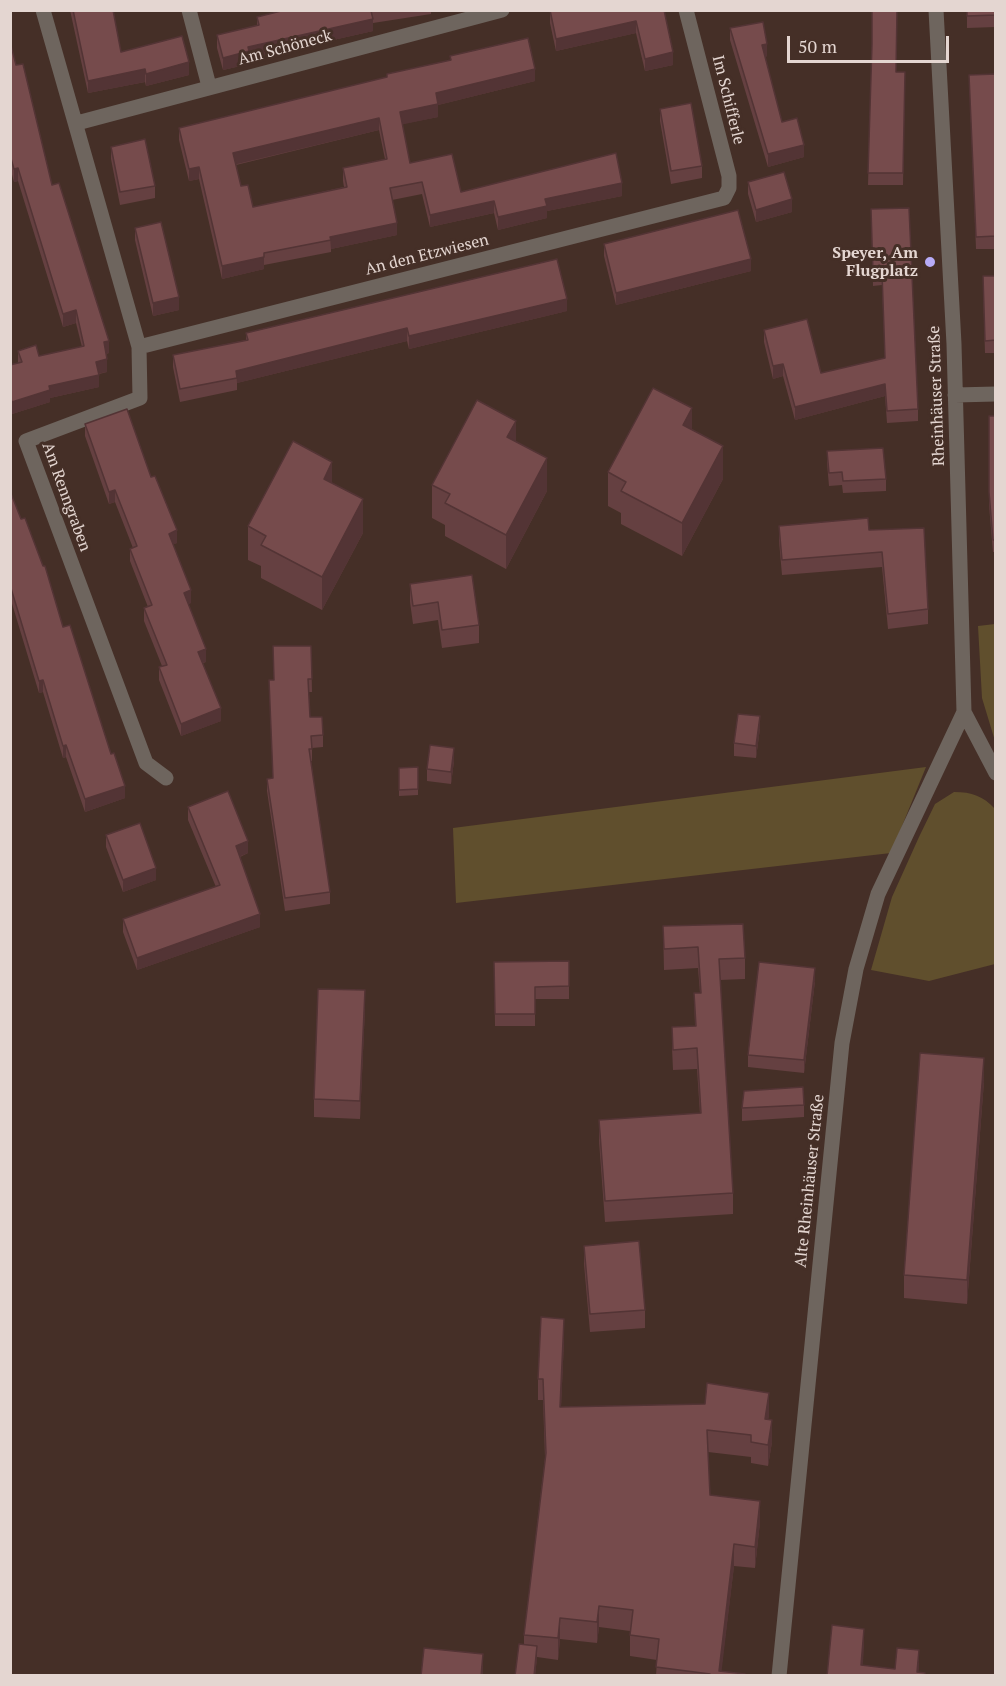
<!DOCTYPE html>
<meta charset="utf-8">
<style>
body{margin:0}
#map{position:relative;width:1006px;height:1686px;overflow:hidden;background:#452f27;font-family:"PT Serif",serif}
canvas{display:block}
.frame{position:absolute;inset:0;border:12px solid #e4d6d1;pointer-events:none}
.scale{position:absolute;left:787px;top:36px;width:162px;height:27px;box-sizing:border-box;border:3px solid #e4d6d1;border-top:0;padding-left:8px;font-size:18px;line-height:21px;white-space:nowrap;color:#e4d6d1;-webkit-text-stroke:4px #452f27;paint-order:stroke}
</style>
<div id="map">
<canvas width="1006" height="1686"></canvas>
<div class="frame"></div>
<div class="scale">50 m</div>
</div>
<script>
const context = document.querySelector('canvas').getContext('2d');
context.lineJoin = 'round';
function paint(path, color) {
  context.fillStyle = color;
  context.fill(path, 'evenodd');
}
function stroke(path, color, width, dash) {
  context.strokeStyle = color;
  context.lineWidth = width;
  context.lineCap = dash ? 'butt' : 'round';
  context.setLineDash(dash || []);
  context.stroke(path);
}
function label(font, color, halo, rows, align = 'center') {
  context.font = font + ' "PT Serif",serif';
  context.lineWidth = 6;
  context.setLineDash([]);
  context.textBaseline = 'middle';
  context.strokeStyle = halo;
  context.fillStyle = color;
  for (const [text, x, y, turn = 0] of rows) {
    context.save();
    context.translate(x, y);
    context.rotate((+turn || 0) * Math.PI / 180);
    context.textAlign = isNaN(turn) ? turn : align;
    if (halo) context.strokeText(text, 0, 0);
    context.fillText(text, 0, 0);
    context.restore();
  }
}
const green = new Path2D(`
 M995 624H996L995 741 982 698 978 626Z
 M926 767 891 853 456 903 453 828Z
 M954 792C972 792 983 796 995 809V964L929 981 871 970 892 897 919 837 935 804Z`);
const minor = new Path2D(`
 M43 10 139 347 140 398 26 441 146 763 166 778
 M189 10 209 86
 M936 10 954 344 964 712 996 773
 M77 123 502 10
 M139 347 724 198 729 188V176L686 10
 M955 395 996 394
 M779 1676 842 1043 856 969 878 894 964 712`);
const wall = new Path2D(`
 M70 10H113L121 52 189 75 146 86 145 82 88 93Z
 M285 10H431V14L373 23V31L249 59V64L223 70 217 48V35L257 25V17Z
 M550 10H664L673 65 645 71 636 33 556 51 550 23Z
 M967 10H996V27L967 28Z
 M730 28 767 56 765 57 782 122 804 157 768 167 730 40Z
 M10 42 16 65 52 185 109 353 106 354 107 372 99 374V387L50 398V402L12 414 10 409V365L18 363V351L39 356 82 347 76 323 63 327 18 181 14 182 10 167Z
 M872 46 896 72H905L903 185H868Z
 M450 56 535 81 438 105V117L402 124 410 163 461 192 622 196 547 211V218L498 230 494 213 430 227 422 194 392 200 397 235 331 249V252L264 265V269L222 279 199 179 189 181 179 140V128L387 77V74L450 61ZM379 130 385 159 343 168V181L344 187 253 207 241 186 236 165Z
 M996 74V249H976L969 75Z
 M660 109 702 166V178L671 184 660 121Z
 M111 147 155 186V198L120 205 111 159Z
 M748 182 792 212 756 222 748 194Z
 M871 209 918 409V421L887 423 885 396 795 420 783 376 773 379 764 342V330L821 373 885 358 882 285 873 286Z
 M135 228 179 310 153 316 135 240Z
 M604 244 751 271 616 305 604 256Z
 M996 276V353H985L983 289Z
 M567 311 409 349 407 341 237 383V390L180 402 173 367V355L246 340V333Z
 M989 416H996V552H993L989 505Z
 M85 424 151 477 177 543 173 544 191 603 188 604 206 662 203 663 221 721 181 736 159 680V667L162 666 144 621V608L148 607 130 561V549L133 548 115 502 109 504 85 436Z
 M692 430 723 479 682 556 621 524V513L608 506V472Z
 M516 442 547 491 506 569 445 536V525L432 518V485Z
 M827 451 886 479V491L843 493 842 485 829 486 827 463Z
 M332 483 363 533 322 610 261 578V566L248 560V526Z
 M10 491 63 627 125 798 85 812 66 757 63 758 43 692 39 693 10 597Z
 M779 526 869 530 928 609V624L888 629 882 567 782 575 779 541Z
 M410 584 479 625V643L442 648 438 620 413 624 410 602Z
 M311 646 312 692H309L310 717 323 735V747L312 748V761H311L330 892V904L285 911 267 791V779L273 778 269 680H274Z
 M760 728 756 758 734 756V743Z
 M454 761 451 784 427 781V769Z
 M418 767V795L399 796V768Z
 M188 807 248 853 240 857 260 927 137 970 123 932V919L216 887 188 820Z
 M106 835 156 880 123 892 106 847Z
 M663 926 745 958V979L720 980 733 1193V1214L605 1222 599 1141V1120L700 1114 697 1069 673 1070 672 1048V1027L695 1026 694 993H700L698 968 664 970Z
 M569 961V999H535V1026H495L494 962Z
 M815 981 804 1073 748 1067V1055Z
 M365 1008 360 1119 314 1117V1099Z
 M984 1081 967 1304 904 1298V1275Z
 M804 1105V1117L742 1121V1108Z
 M584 1246 645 1310V1328L590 1332 584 1264Z
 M564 1340 561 1407 769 1414 768 1420 772 1442 768 1466 751 1463V1457L708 1452 710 1495 760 1522 755 1568 734 1566 721 1671 745 1676H656L657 1660 630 1656V1631L599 1627 597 1643 560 1639 558 1660 537 1657 535 1676H515L524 1645V1635L545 1458 543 1400H538V1379Z`);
const shadedWall = new Path2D(`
 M373 19V31L249 59V64L223 70V58L248 47Z
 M636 21V33L556 51V39Z
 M767 44V56L762 58V45Z
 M673 52V65L645 71V59Z
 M189 62V75L146 86V74Z
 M145 69V82L88 93V81Z
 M535 69V81L438 105V117L400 125V112L436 93Z
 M379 118V130L233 165V153Z
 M804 145V157L768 167V154Z
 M199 167V179L189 181V169Z
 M18 168V181L14 182V169Z
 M622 183V196L547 211V218L498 230V217L545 199Z
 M792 199V212L756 222V210Z
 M494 201V213L430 227V215Z
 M397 223V235L331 249 330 237Z
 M264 257V269L222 279V266Z
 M751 259V271L616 305V293Z
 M179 297V310L153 316V303Z
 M567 299V311L409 349V336Z
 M76 310V323L63 327V314Z
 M407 328V341L237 383 236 371Z
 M109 341V353L104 354V342Z
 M107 359V372L96 374V362Z
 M783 364V376L773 379V366Z
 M99 375V387L50 398V402L12 414V402L49 386Z
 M885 384V396L795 420V407Z
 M692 408V442L683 425Z
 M516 421V454L507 437Z
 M723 446V479L682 556V523Z
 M547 458V491L506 569V535Z
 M332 462V495L324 479Z
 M115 490V502L109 504V492Z
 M363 499V533L322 610V577Z
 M177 530V543L169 546V534Z
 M191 590V603L184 606V593Z
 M206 649V662L198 664V652Z
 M43 680V692L39 693V681Z
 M221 708V721L181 736V724Z
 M760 716V728L756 758V746Z
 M66 745V757L63 758V746Z
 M454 748V761L451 784V772Z
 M125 786V798L85 812V799Z
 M248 841V853L236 858V846Z
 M156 868V880L123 892V880Z
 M260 914V927L137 970V958Z
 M815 968V981L804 1073V1060Z
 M365 990V1008L360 1119V1101Z
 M984 1058V1081L967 1304V1280Z
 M564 1319V1340L560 1429V1407Z
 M769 1393V1414L765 1441V1419Z
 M772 1420V1442L768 1466V1445Z
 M760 1501V1522L755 1568V1547Z
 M734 1544V1566L721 1676 719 1671Z
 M599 1606V1627L597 1643V1622Z
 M560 1618V1639L558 1660V1638Z
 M864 1629V1648L862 1676 861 1665Z
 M537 1646V1658L535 1676H534Z
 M919 1650V1669L918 1676H917Z
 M483 1654V1676H481Z`);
const building = new Path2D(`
 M73 10H113L121 52 182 36 189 62 146 74 145 69 88 81Z
 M285 10H376L371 11 373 19 248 47 249 51 223 58 217 35 259 25 257 17Z
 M550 10H664L673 52 645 59 636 21 556 39Z
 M872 10H897L896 72H905L903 173H868L872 44Z
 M967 10H996V15L967 16Z
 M763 22 767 44 762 45 782 122 797 118 804 145 768 154 730 28Z
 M528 38 535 69 436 93 438 104 400 112 410 163 452 154 461 192 616 153 622 183 545 199 547 206 498 217 494 201 430 215 422 182 390 188 397 223 330 237 331 240 264 253V257L222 266 199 167 189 169 179 128 387 77V74L451 60 450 56ZM379 118 387 159 343 168 347 187 253 207 248 185 241 186 233 153Z
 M10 42 16 65 23 64 52 185 59 183 109 341 104 342 107 359 96 362 99 375 49 386 50 390 12 402 10 396V365L22 362 18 351 36 345 39 356 84 346 76 310 63 314 18 168 14 169 10 155Z
 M996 74V236L976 237 969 75Z
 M691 103 702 166 671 171 660 109Z
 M145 139 155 186 120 192 111 147Z
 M784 172 792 199 756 210 748 182Z
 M909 208 918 409 887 411 885 384 795 407 783 364 773 366 764 330 807 319 821 373 885 358 882 273H873L871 209Z
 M738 210 751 259 616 293 604 244Z
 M161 222 179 297 153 303 135 228Z
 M557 259 567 299 409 336 407 328 236 371 237 378 180 389 173 355 248 340 246 333 271 327Z
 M983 276H996V340L985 341Z
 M653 388 692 408 683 425 723 446 682 523 621 491 626 482 608 472Z
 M477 400 516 421 507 437 547 458 506 535 445 503 450 494 432 485Z
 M127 409 151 477 155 476 177 530 169 534 191 590 184 593 206 649 198 652 221 708 181 724 159 667 167 665 144 608 152 605 130 549 137 546 115 490 109 492 85 424Z
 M989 416H996V540H993L989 492Z
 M293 441 332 462 324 479 363 499 322 577 261 545 266 536 248 526Z
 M883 448 886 479 843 481 842 472 829 473 827 451Z
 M10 491 21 519 25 518 43 566H45L63 627 70 625 111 754 114 753 125 786 85 799 66 745 63 746 43 680 39 681 10 585Z
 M868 518 869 530 924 528 928 609 888 614 882 552 782 560 779 526Z
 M472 575 479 625 442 630 438 602 413 606 410 584Z
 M273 646H311L312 679H308L310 717H322L323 735 311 736 312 749H309L330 892 285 898 267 779 273 778 269 680H274Z
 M738 714 760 716 756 746 734 743Z
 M430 745 454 748 451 772 427 769Z
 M418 767V789L399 790V768Z
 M228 791 248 841 236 846 260 914 137 958 123 919 220 885 188 807Z
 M140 823 156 868 123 880 106 835Z
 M743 924 745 958 719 959 733 1193 605 1201 599 1120 701 1113 697 1048 673 1050 672 1027 696 1026 694 993H701L698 947 664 949 663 926Z
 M569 961V986L535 987V1014H495L494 962Z
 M759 962 815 968 804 1060 748 1055Z
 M318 989 365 990 360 1101 314 1099Z
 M920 1053 984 1058 967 1280 904 1275Z
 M803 1087 804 1105 742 1108 744 1091Z
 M639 1241 645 1310 590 1314 584 1246Z
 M541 1317 564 1319 560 1407 705 1404 707 1383 769 1393 765 1419 772 1420 768 1445 751 1442V1435L707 1430 710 1495 760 1501 755 1547 734 1544 719 1671 745 1674V1676H710V1674L656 1667 659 1639 630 1635 633 1610 599 1606 597 1622 560 1618 558 1638 524 1635 546 1453 543 1379H538Z
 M832 1625 864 1629 861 1665 895 1669 897 1648 919 1650 917 1672 925 1673V1676H827Z
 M519 1644 537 1646 534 1676H515Z
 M424 1648 483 1654 481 1676H421Z`);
const markers = [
 [930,262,6,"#b7abf7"]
];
const streetNames = [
 ["Am Schöneck",285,48,-15],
 ["Im Schifferle",728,100,76],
 ["An den Etzwiesen",427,255,-14],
 ["Rheinhäuser Straße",937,396,-92],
 ["Am Renngraben",66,497,70],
 ["Alte Rheinhäuser Straße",810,1181,-84]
];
const poiNames = [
 ["Speyer, Am",918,253],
 ["Flugplatz",918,271]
];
paint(green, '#604f2d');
stroke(minor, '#6e655e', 15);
paint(wall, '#654041');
paint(shadedWall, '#533435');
paint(building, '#764b4c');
stroke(building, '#533435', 1.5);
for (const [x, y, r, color] of markers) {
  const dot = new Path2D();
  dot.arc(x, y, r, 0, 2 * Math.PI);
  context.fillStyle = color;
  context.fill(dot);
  stroke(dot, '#452f27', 2);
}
label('16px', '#e4d6d1', '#452f27', streetNames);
label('bold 16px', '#e4d6d1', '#452f27', poiNames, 'right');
</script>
